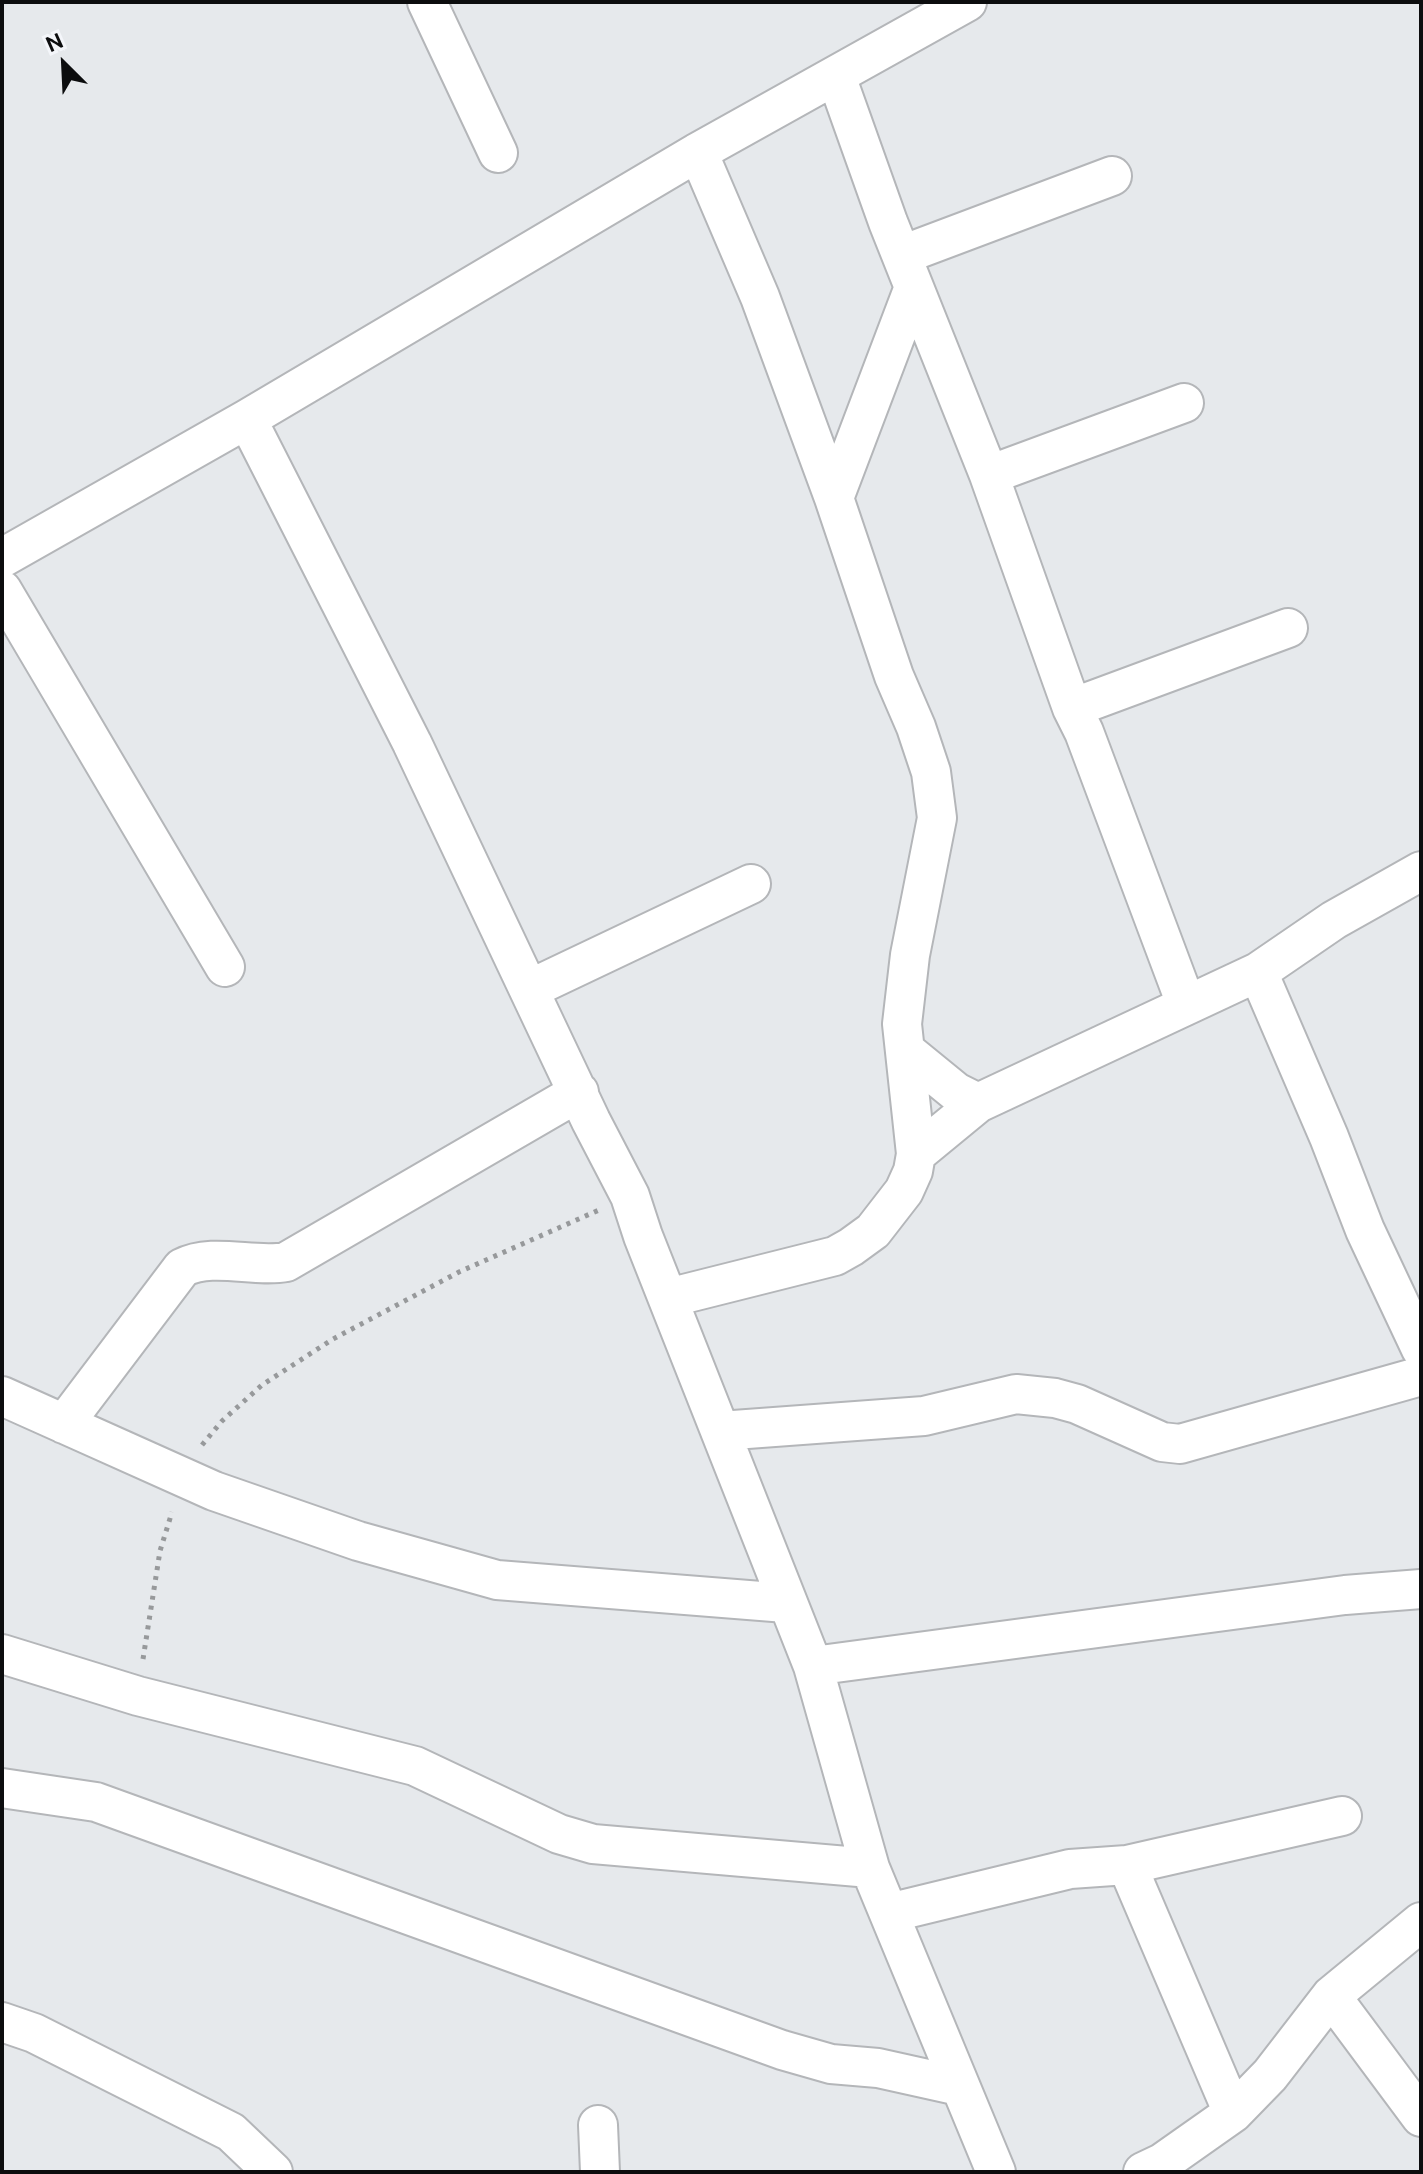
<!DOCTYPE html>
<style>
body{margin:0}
#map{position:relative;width:1423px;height:2174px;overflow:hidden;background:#e6e9ec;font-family:Ubuntu,sans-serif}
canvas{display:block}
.frame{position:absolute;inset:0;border:4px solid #0c0d0e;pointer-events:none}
.north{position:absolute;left:24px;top:24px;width:80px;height:80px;-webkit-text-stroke:6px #f4f6fa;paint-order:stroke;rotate:336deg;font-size:22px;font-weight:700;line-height:32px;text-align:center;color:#0c0d0e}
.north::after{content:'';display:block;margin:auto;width:28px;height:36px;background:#0c0d0e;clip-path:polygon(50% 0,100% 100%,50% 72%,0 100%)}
</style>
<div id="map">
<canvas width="1423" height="2174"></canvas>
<div class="frame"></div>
<div class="north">N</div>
</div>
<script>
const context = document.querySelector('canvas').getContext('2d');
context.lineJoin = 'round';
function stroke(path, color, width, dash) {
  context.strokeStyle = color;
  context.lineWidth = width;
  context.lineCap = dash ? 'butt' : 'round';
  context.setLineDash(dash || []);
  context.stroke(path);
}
const path = new Path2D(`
 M202 1445 222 1421 262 1385 333 1339 459 1272 599 1210
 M143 1659 160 1551 172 1512`);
const minor = new Path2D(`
 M427 2 498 153
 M836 76 888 222 989 475 1072 708 1084 732 1186 1004
 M902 255 1112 176
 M247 419 412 743 591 1121 630 1196 643 1236 813 1666 870 1868 996 2172
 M989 475 1184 403
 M834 498 914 287
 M2 558 247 419 698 152 967 2
 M2 590 225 967
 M1072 708 1288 628
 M1258 972 1329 1137 1365 1230 1421 1349
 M530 989 751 884
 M907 1052 956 1092 978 1103
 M916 1154 978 1103 1258 972 1334 920 1421 871
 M668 1298 835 1256 851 1247 873 1231 904 1191 913 1171 916 1154 902 1024 910 955 937 818 931 772 916 727 894 676 834 498 760 297 698 152
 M2 1396 214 1491 358 1541 497 1580 786 1603
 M64 1424 182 1268C213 1252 253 1268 286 1262L579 1092
 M720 1431 924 1416 1016 1394 1055 1398 1077 1404 1162 1442 1180 1444 1421 1376
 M2 1654 138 1696 415 1766 559 1834 593 1844 870 1868
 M813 1666 1345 1595 1421 1589
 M2 1788 96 1802 782 2050 831 2064 878 2068 959 2086
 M1127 1865 1233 2113
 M889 1913 1070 1869 1127 1865 1342 1816
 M1331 1996 1421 2117
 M2 2022 34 2033 231 2132 273 2172
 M598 2125 600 2172
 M1143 2172 1162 2163 1233 2113 1270 2075 1331 1996 1421 1922`);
stroke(minor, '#b4b6b9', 42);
stroke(path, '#97999b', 5, [4, 6]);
stroke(minor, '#fff', 38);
</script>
